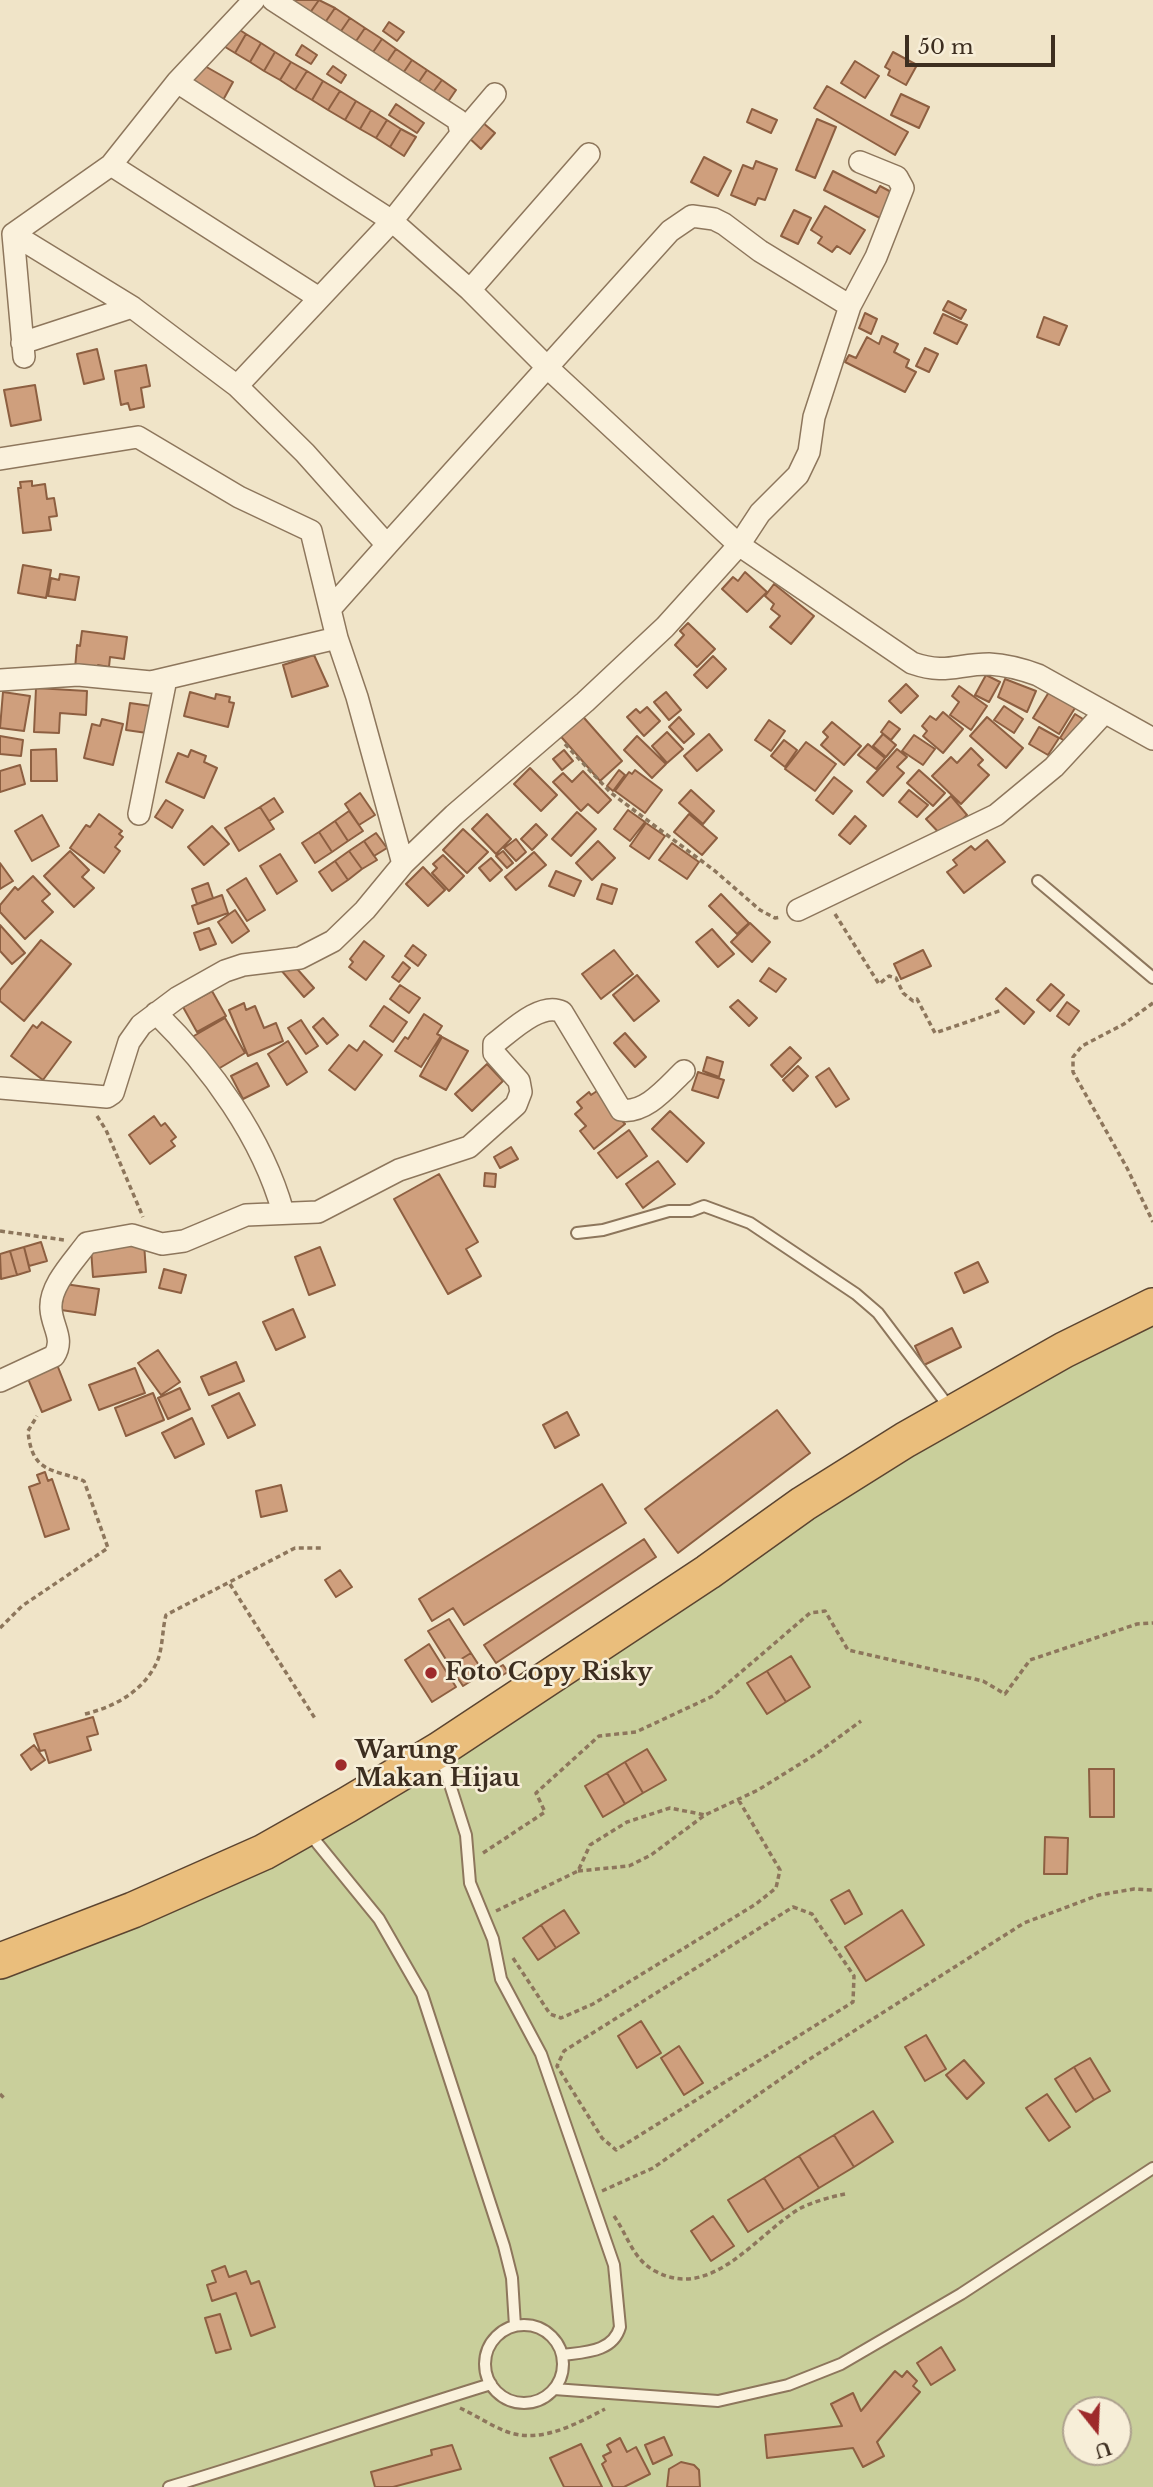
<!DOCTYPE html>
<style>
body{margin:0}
#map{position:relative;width:1153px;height:2487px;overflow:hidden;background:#f0e4c8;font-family:"Libre Baskerville",serif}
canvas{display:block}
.north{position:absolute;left:1062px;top:2396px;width:70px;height:70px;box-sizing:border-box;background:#f7eed8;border:2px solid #ada18e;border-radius:50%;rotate:162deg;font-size:19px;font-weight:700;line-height:28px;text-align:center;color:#3d2e20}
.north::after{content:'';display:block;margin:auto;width:24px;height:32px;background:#9e2a2b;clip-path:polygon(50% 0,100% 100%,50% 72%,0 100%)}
.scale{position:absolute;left:905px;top:35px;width:150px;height:32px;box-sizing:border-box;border:4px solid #3d2e20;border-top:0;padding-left:9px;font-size:21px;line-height:24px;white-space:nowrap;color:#3d2e20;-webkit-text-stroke:5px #f7eed8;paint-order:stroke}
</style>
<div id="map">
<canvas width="1153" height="2487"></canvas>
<div class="north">U</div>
<div class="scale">50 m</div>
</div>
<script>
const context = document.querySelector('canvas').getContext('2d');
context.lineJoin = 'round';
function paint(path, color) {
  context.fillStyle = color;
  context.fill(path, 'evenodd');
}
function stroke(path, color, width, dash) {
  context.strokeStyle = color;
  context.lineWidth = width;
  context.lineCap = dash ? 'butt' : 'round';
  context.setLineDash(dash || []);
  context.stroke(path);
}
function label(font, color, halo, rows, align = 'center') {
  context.font = font + ' "Libre Baskerville",serif';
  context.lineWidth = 5;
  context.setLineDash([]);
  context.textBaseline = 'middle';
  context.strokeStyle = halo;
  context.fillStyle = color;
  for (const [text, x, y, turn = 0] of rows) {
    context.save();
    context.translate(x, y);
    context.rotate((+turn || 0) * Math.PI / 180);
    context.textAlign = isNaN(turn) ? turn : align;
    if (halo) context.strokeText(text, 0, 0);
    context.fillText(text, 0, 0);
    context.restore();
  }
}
const green = new Path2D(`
 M1153 1317V2487H0V1975L308 1839 805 1514ZM1076 2410H1118V2452H1076Z`);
const building = new Path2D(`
 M294 0H319L307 17 290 5Z
 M319 0 335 8 322 27 307 17Z
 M335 8 350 18 337 37 322 27Z
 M350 18 365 28 352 47 337 37Z
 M389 22 404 32 397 41 383 31Z
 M229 23 246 34 235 53 217 42Z
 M365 28 382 39 369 58 352 47Z
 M246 34 261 43 250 62 235 53Z
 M382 39 396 49 383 68 369 58Z
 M261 43 275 52 264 71 250 62Z
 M302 45 317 55 311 64 296 55Z
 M396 49 412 60 399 79 383 68Z
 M275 52 291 62 280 80 264 71Z
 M893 52 917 65 906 85 888 75 890 70 885 67Z
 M412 60 427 70 414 89 399 79Z
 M855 61 879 76 865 98 841 83Z
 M291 62 307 71 295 90 280 80Z
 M203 65 233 82 222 102 191 84Z
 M333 66 346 75 341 83 327 74Z
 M427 70 442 80 428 99 414 89Z
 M307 71 323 81 312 100 295 90Z
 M442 80 456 90 443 109 428 99Z
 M323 81 340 91 328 110 312 100Z
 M827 86 908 132 895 155 814 108Z
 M340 91 356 101 345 120 328 110Z
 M901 94 929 107 919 128 891 115Z
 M356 101 371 110 360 129 345 120Z
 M396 104 424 123 417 133 389 115Z
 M752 109 777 120 771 133 747 122Z
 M371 110 387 120 376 138 360 129Z
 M817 119 836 127 815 178 796 170Z
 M387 120 401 129 390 147 376 138Z
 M482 122 495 133 481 149 468 137Z
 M401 129 416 137 404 156 390 147Z
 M704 157 731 171 718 196 691 182Z
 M756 161 777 169 765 200 758 198 755 205 731 195 743 165 753 169Z
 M833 171 876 193 880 186 893 193 880 218 824 190Z
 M825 206 865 230 850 254 837 246 832 252 818 243 822 237 811 230Z
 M794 210 811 218 798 244 781 236Z
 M948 301 966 310 961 319 943 310Z
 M865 313 877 319 871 334 859 328Z
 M943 314 967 325 957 344 934 333Z
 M1044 317 1067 326 1059 345 1037 337Z
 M882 336 898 344 894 352 909 360 906 367 916 372 905 392 845 362 849 355 856 358 867 337 879 344Z
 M925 348 938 354 929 372 916 366Z
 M97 349 104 379 84 384 77 354Z
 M146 365 150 386 141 388 144 407 130 410 128 403 121 405 115 371Z
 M35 385 41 420 11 426 4 390Z
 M32 481V486L45 484 47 499 54 498 57 516 49 517 51 530 23 533 18 488H21L20 482Z
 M23 565 51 570 46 598 18 593Z
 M745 572 767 592 747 612 722 589 733 577 738 581Z
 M60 574 79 577 75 600 48 596 51 578 59 580Z
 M774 584 814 616 791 644 770 627 780 616 771 609 774 604 765 596Z
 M688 623 715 649 697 667 675 645 684 635 680 631Z
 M82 631 127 637 124 659 110 657 109 667 98 665 97 672 75 669 77 645 80 646Z
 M314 655 328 686 292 697 283 665Z
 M713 656 726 669 707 688 694 675Z
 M986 675 1000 682 989 702 975 695Z
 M1005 679 1036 691 1027 712 998 697Z
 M906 684 918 696 901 713 889 701Z
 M959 686 987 706 971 730 950 715 959 702 952 696Z
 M36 688 87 691 86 715 60 713 59 733 34 732Z
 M3 692 30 696 24 731 0 728Z
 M190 692 215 699 216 694 230 697 229 702 234 703 228 727 184 716Z
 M666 692 681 710 669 720 654 702Z
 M1049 692 1075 708 1059 734 1033 718Z
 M130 703 158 707 154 734 126 730Z
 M1004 706 1023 719 1014 733 994 720Z
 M647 707 660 721 644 736 627 717 636 709 640 713Z
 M578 711 622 761 600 781 556 731Z
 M943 712 963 729 943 753 923 736 927 731 922 726 930 716 936 720Z
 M1075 714 1083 719 1068 743 1060 738Z
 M679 717 694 734 684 743 669 727Z
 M987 717 1023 748 1006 768 970 736Z
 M102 719 123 724 113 765 84 758 92 724 100 726Z
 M769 720 785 731 771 751 755 740Z
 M889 721 900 729 891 740 881 732Z
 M832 722 861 746 844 765 821 745 828 737 823 732Z
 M1039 727 1059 738 1048 755 1029 744Z
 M667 732 683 749 667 763 652 746Z
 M709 734 722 750 697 771 684 756Z
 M883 734 896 745 886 757 873 746Z
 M914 735 935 749 923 765 902 751Z
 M0 736 23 740 21 756 0 754Z
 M637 736 666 764 652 778 624 750Z
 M784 740 797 750 785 767 771 756Z
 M806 742 836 764 815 791 785 769Z
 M868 744 885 758 876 769 858 755Z
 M971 748 983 760 978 765 989 775 961 804 932 776 951 757 957 763Z
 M56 749 57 781H31V750Z
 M897 749 907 757 897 767 904 773 883 796 867 782Z
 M191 750 206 756 204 762 217 768 204 798 166 782 178 753 188 757Z
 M564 750 573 761 562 770 553 759Z
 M20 765 25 784 0 792V771Z
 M530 768 557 795 541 811 514 784Z
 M619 770 625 775 613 791 607 786Z
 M635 770 662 790 645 813 615 791 629 772 632 774Z
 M919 770 945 793 933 806 907 783Z
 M583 771 611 800 598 813 588 804 581 811 553 782 563 773 572 782Z
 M834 777 852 791 833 814 816 800Z
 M691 790 714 811 703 824 679 803Z
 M909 790 928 805 917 817 899 802Z
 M360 793 375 815 359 825 345 804Z
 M951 796 967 815 943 837 926 819Z
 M274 798 283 812 269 821 260 807Z
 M166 800 183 810 172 828 155 817Z
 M260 807 274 829 239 851 225 828Z
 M628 810 645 822 630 841 614 829Z
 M349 811 363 831 348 841 335 821Z
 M577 812 596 829 571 856 552 839Z
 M99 814 122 831 119 834 123 837 115 847 120 851 104 873 70 848 86 825 90 827Z
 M487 814 511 839 496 854 472 829Z
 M689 814 717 838 702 855 674 832Z
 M42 815 59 846 32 861 15 831Z
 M855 816 866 826 850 844 839 835Z
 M335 821 348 841 332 852 319 832Z
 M646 823 665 836 649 859 630 846Z
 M536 824 547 835 532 850 521 839Z
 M212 826 229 844 204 865 188 847Z
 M463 829 488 852 467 873 443 850Z
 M319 832 332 852 315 863 302 843Z
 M376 833 387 848 374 856 364 841Z
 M516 839 526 852 516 861 504 848Z
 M987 840 1005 862 964 893 947 872 957 865 953 860 971 846 975 850Z
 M364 841 377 860 362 869 349 851Z
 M598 841 615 858 592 880 576 863Z
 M672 843 699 862 687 879 659 860Z
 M70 851 89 870 82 877 94 888 74 907 44 876Z
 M349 851 362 869 348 880 335 861Z
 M503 851 513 863 507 868 496 856Z
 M534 852 546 865 516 890 505 877Z
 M280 854 297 881 277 894 260 866Z
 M443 855 464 876 449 891 432 873 437 868 433 864Z
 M491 858 502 870 490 881 479 868Z
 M335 861 348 880 332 891 319 872Z
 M0 863 13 881 0 889Z
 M423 867 445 890 428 906 406 884Z
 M556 871 581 881 574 896 549 886Z
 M33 876 50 894 42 901 53 912 25 939 0 912V905L15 887 18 890Z
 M246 878 265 910 247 921 227 890Z
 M208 883 213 898 197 904 192 889Z
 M602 884 617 889 612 904 597 899Z
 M721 894 749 923 737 934 709 906Z
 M222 895 228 913 198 924 192 906Z
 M235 910 249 931 232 943 218 922Z
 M750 923 770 942 752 962 731 942Z
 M0 925 25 953 12 964 0 951Z
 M209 928 216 944 200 950 194 933Z
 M712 929 734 954 718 967 696 942Z
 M41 940 71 964 24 1021 0 1001V990Z
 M364 941 384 956 366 980 349 967 353 962 350 959Z
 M413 945 426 955 418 966 405 956Z
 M614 950 633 974 601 999 582 974Z
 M923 950 931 966 901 979 894 964Z
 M291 962 314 988 304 997 281 970Z
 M403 962 410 968 399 982 392 977Z
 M769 968 786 979 776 992 760 981Z
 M637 975 659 1001 634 1021 613 995Z
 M1051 984 1064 995 1050 1011 1037 1000Z
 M400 985 420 998 409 1013 390 999Z
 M1006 988 1034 1012 1024 1024 996 999Z
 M212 991 226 1016 197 1032 183 1007Z
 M738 1000 757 1018 749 1026 730 1007Z
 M1067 1002 1079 1011 1069 1025 1057 1016Z
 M244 1003 246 1010 255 1006 264 1028 276 1023 283 1041 248 1056 229 1010Z
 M384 1006 407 1022 393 1042 370 1026Z
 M424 1014 442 1026 437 1034 441 1036 421 1067 395 1051 405 1037 408 1039Z
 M225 1018 245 1053 213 1072 192 1037Z
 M323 1018 338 1035 327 1044 313 1027Z
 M301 1020 318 1046 306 1054 288 1028Z
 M42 1022 71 1042 43 1080 11 1056 33 1025 37 1028Z
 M625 1033 646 1057 635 1067 614 1043Z
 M442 1037 468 1051 446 1090 420 1076Z
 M288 1041 307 1072 287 1085 268 1054Z
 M364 1041 382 1055 355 1090 329 1070 349 1045 357 1051Z
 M790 1047 801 1058 782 1077 771 1065Z
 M707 1057 723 1062 719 1077 703 1071Z
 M257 1063 269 1086 243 1099 231 1076Z
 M487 1064 503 1081 472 1111 455 1094Z
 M798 1066 808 1076 793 1091 783 1080Z
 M829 1068 849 1099 836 1107 816 1077Z
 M698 1072 724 1080 718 1098 692 1090Z
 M597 1091 625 1124 594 1149 580 1131 586 1126 575 1114 582 1108 577 1102 589 1092 591 1095Z
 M670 1111 704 1143 687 1162 652 1129Z
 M154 1116 161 1126 165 1123 176 1137 171 1141 175 1146 150 1164 129 1135Z
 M629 1130 647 1156 617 1178 598 1153Z
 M511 1147 518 1159 500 1168 494 1157Z
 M658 1161 675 1184 643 1208 626 1184Z
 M485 1173 496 1174 495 1187 484 1186Z
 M439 1174 478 1242 466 1249 481 1276 448 1294 394 1199Z
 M41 1242 47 1261 29 1266 24 1247Z
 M144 1243 146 1272 93 1277 91 1249Z
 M24 1247 30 1271 17 1275 10 1251Z
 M320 1247 335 1285 309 1295 295 1257Z
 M10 1251 17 1275 1 1279 0 1254Z
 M978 1262 988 1282 964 1293 955 1273Z
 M164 1269 186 1275 181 1293 159 1288Z
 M65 1284 99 1289 95 1315 61 1310Z
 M293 1309 305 1337 276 1350 263 1322Z
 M952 1328 961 1347 924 1365 915 1346Z
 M158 1350 180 1382 161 1395 138 1363Z
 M56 1362 71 1400 42 1412 26 1374Z
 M236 1362 244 1381 209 1395 201 1377Z
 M135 1368 145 1393 99 1410 89 1385Z
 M180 1388 190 1409 168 1419 158 1398Z
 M153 1393 164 1420 126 1436 115 1408Z
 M239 1393 255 1425 228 1438 212 1406Z
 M777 1410 810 1453 678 1553 645 1509Z
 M567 1412 579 1435 555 1448 543 1425Z
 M192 1418 204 1444 175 1458 162 1433Z
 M45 1472 48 1481 52 1479 69 1529 45 1537 29 1487 40 1483 37 1475Z
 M602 1484 626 1523 464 1625 453 1608 432 1621 419 1599Z
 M281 1485 287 1511 261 1517 256 1491Z
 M644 1539 656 1557 496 1663 484 1645Z
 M340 1570 352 1587 336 1597 325 1580Z
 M449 1619 471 1653 450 1666 428 1631Z
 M429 1644 456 1687 432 1702 405 1660Z
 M471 1653 484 1673 463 1686 450 1666Z
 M791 1656 810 1687 786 1702 767 1671Z
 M503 1665 508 1672 494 1680 489 1673Z
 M767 1671 786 1702 767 1714 747 1683Z
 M93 1717 98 1734 87 1737 91 1750 49 1763 45 1750 40 1751 34 1734Z
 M34 1745 45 1760 31 1770 21 1755Z
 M647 1749 666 1780 643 1793 625 1762Z
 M625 1762 643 1793 625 1804 607 1773Z
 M1089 1769H1114V1817H1090Z
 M607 1773 625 1804 603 1817 585 1786Z
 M1045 1837 1068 1838 1067 1874H1044Z
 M849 1890 862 1914 845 1924 831 1900Z
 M564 1910 579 1933 556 1948 541 1925Z
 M902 1910 924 1945 866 1981 845 1947Z
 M541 1925 556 1948 538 1960 523 1938Z
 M641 2021 661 2053 637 2068 618 2036Z
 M926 2035 946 2069 925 2081 905 2047Z
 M679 2046 703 2083 684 2095 661 2058Z
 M1090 2058 1110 2091 1094 2100 1074 2067Z
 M964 2060 984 2083 967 2099 946 2075Z
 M1074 2067 1094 2100 1076 2112 1055 2079Z
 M1047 2094 1070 2127 1049 2141 1026 2108Z
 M873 2111 893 2142 854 2167 834 2135Z
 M834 2135 854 2167 819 2188 799 2156Z
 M799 2156 819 2188 784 2210 764 2178Z
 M764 2178 784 2210 748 2232 728 2200Z
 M713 2216 734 2246 711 2261 691 2231Z
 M225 2266 229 2277 246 2271 251 2284 259 2281 275 2327 251 2336 236 2293 212 2301 207 2285 216 2282 212 2271Z
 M220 2314 231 2349 216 2353 205 2318Z
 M941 2347 955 2370 931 2385 917 2363Z
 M895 2371 902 2377 907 2371 917 2381 913 2386 920 2392 877 2442 884 2456 863 2467 853 2448 767 2458 765 2435 842 2426 831 2404 853 2393 861 2411Z
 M664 2437 672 2455 653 2464 645 2445Z
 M620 2438 627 2452 636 2447 650 2474 624 2487H613L602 2464 606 2461 603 2456 611 2452 607 2445Z
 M581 2444 602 2487H564L550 2458Z
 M452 2445 461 2469 393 2487H375L371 2472 432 2455 431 2450Z
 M681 2462 694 2465 699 2470 700 2487H667L669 2469Z`);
const path = new Path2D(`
 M565 744 611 793 715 871 760 910 775 918 781 917
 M835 914 879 984 889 976 896 978 903 993 913 1001 917 999 935 1033 1002 1010
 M1153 1003 1124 1024 1082 1046 1073 1057V1072L1127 1168 1153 1222
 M97 1116 106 1130 143 1217
 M0 1231 64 1240
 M230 1584 316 1720
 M0 1628 22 1606 108 1548 84 1481C52 1468 32 1474 28 1431L37 1416
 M85 1714C114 1707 142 1692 156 1664 163 1651 162 1629 166 1615L295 1548H324
 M483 1853 545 1812 536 1793 599 1736 636 1732 713 1696 810 1613 825 1611 848 1650 983 1681 1005 1694 1030 1660 1137 1624 1153 1623
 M578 1871 629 1866 651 1855 705 1815 758 1790 816 1754 861 1721
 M793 1907 812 1914 854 1976 853 2002 616 2150 602 2138 557 2066 564 2051Z
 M496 1911 578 1871 590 1845 627 1822 670 1808 705 1815
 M513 1958 550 2014 561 2018 593 2004 756 1904 776 1888 780 1870 738 1799
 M0 2094 6 2100
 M602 2191 653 2168 805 2062 1024 1923 1099 1895 1134 1889 1153 1890
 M614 2216C627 2234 633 2260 655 2271 711 2302 756 2235 799 2209 812 2202 830 2197 845 2194
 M460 2408C475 2415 490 2425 505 2431 539 2445 576 2424 605 2409`);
const service = new Path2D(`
 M1038 881 1153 978
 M577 1233 603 1230 669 1211H691L704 1206 750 1223 856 1294 878 1313 949 1407
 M440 1753 466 1835 470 1883 493 1939 501 1979 541 2054 614 2265 620 2327C613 2352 585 2352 563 2355
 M309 1833 379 1919 422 1994 504 2246 512 2278 515 2326
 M485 2364a39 39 0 1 1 78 0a39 39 0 1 1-78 0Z
 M554 2389 718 2401 788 2385 841 2364 961 2294 1153 2168
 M169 2487C277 2455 383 2417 491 2384`);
const minor = new Path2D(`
 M254 0 177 82 392 221 470 290 549 369 739 545 760 513 798 475 809 452 814 417 850 306 876 257 903 188 897 177 860 162
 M273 0 458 120 461 134 392 221 237 386 305 453 387 545 670 231 692 216 714 219 724 224 760 251 850 306
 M177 82 111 165 319 298
 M461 134 495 94
 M13 234 132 307 237 386
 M470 290 589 154
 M22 343 132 307
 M24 357 13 234 111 165
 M0 459 138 437 239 497 311 531 337 638 357 697 403 864
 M330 609 387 545
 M0 680 78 675 151 682 337 638
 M139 814 166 679
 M798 910 996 815 1054 767 1103 714
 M156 1013C211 1067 262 1137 283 1212
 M0 1088 107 1097 113 1093 129 1042 141 1025 177 998 225 971 243 965 300 958 333 941 365 910 403 864 454 815 585 702 665 627 739 545 912 663C947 675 956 664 989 664 1006 665 1022 669 1038 675L1153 739
 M0 1381 54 1356C65 1339 52 1327 51 1309 49 1286 74 1261 87 1243L132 1235 162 1244 184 1241 246 1215 318 1212 399 1170 469 1147 516 1105 521 1092 519 1081 494 1053V1044C510 1032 541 1001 562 1012L621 1110C646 1114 667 1087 684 1071`);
const trunk = new Path2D(`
 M0 1961 133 1910 264 1852 347 1805 439 1750 708 1572 803 1504 905 1440 1064 1350 1153 1306`);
const markers = [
 [431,1673,7,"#9e2a2b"],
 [341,1765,7,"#9e2a2b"]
];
const poiNames = [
 ["Foto Copy Risky",445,1673],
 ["Warung",355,1751],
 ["Makan Hijau",355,1779]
];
paint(green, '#c9cf9b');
paint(building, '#cf9f7d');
stroke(building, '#8d5f41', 2);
stroke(service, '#8d765c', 14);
stroke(minor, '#8d765c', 24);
stroke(trunk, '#5b4430', 38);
stroke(path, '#8d765c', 3.5, [5, 3.5]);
stroke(service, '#faf1dc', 10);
stroke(minor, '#faf1dc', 21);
stroke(trunk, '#eabe7c', 35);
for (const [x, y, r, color] of markers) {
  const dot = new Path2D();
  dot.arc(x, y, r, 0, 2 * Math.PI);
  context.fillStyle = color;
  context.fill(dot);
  stroke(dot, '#f7eed8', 2.5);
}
label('bold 24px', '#3d2e20', '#f7eed8', poiNames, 'left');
</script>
